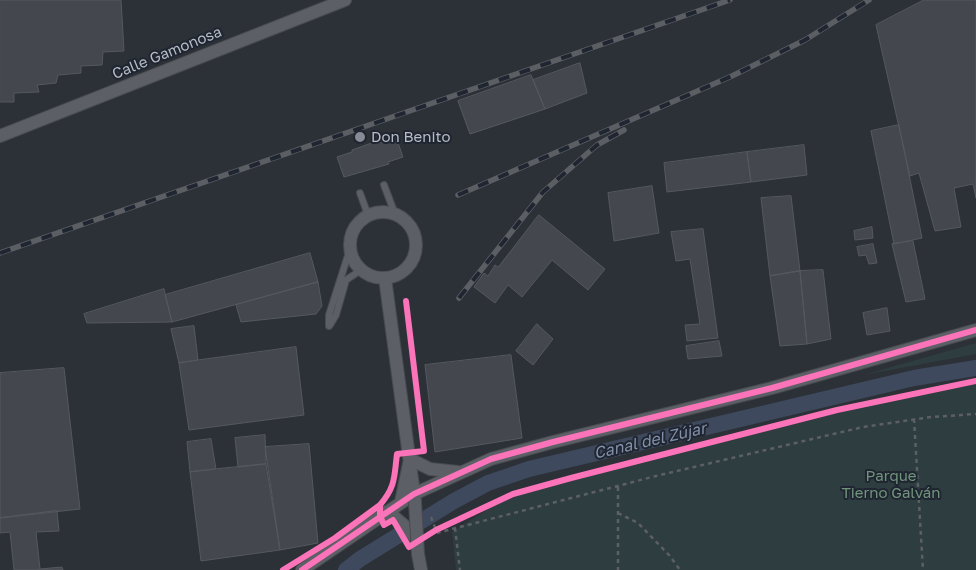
<!DOCTYPE html>
<meta charset="utf-8">
<style>
body{margin:0}
canvas{display:block;background:#2c3037}
</style>
<canvas width="976" height="570"></canvas>
<script>
const context = document.querySelector('canvas').getContext('2d');
context.lineJoin = 'round';
function paint(path, color) {
  context.fillStyle = color;
  context.fill(path, 'evenodd');
}
function stroke(path, color, width, dash) {
  context.strokeStyle = color;
  context.lineWidth = width;
  context.lineCap = dash ? 'butt' : 'round';
  context.setLineDash(dash || []);
  context.stroke(path);
}
function label(font, color, halo, rows, align = 'center') {
  context.font = font + ' "Golos Text",sans-serif';
  context.lineWidth = 4;
  context.setLineDash([]);
  context.textBaseline = 'middle';
  context.strokeStyle = halo;
  context.fillStyle = color;
  for (const [text, x, y, turn = 0] of rows) {
    context.save();
    context.translate(x, y);
    context.rotate((+turn || 0) * Math.PI / 180);
    context.textAlign = isNaN(turn) ? turn : align;
    if (halo) context.strokeText(text, 0, 0);
    context.fillText(text, 0, 0);
    context.restore();
  }
}
const green = new Path2D(`
 M976 343V354L863 375Z
 M976 384V570H456L452 532 515 492 872 402Z`);
const canal = new Path2D(`
 M346 570 360 559 454 501 488 483 529 469 914 378 976 368`);
const building = new Path2D(`
 M0 0H121L124 51 103 52 102 65 81 66V73L58 75 56 83 37 85 39 92 14 93V102H0Z
 M924 0H976V198L973 184 954 188 961 227 935 231 919 173 910 176 876 25Z
 M580 63 587 93 545 109 533 80Z
 M531 75 545 109 470 134 458 101Z
 M899 125 922 238 894 244 871 131Z
 M396 137 403 157 388 162 389 164 344 177 337 157 352 152V150L380 140V142Z
 M804 145 807 175 751 182 747 152Z
 M747 152 751 182 667 192 664 163Z
 M652 186 659 233 614 241 608 193Z
 M791 196 800 271 770 276 761 198Z
 M539 215 605 269 588 290 552 260 522 297 508 285 495 303 474 287 484 273 488 276 495 265 498 267Z
 M872 227 873 238 855 240 854 231Z
 M703 229 718 338 687 341 685 325 700 324 690 259 676 261 671 232Z
 M913 241 925 299 906 302 892 244Z
 M873 244 877 263 869 264 866 255 859 256 857 247Z
 M310 253 318 282 172 322 165 295Z
 M823 270 831 339 807 344 800 271Z
 M800 271 807 344 780 346 770 276Z
 M318 282 322 306 316 314 241 322 236 305Z
 M164 289 172 322 87 323 84 314Z
 M887 308 890 331 867 335 863 313Z
 M537 324 553 339 533 365 516 351Z
 M194 326 198 360 179 363 171 329Z
 M719 341 722 356 688 359 686 346Z
 M296 347 304 415 189 430 179 363Z
 M511 355 522 438 435 452 425 365Z
 M64 368 80 509 0 518V373Z
 M265 435 266 464 238 467 235 438Z
 M211 439 216 469 190 472 187 442Z
 M309 444 318 543 280 550 265 447Z
 M266 464 280 550 201 561 190 472Z
 M57 511 59 531 36 532 40 569 62 567 63 570H14L10 532 0 533V518Z`);
const path = new Path2D(`
 M914 419 923 570
 M618 487V570
 M618 513 638 523 669 555 680 570
 M431 517 436 530
 M455 528 460 570
 M429 535 656 476 863 427 931 417 976 414`);
const service = new Path2D(`
 M384 185 395 214
 M360 193 368 215
 M330 325 336 315 346 280 361 270
 M329 326V315L350 249`);
const minor = new Path2D(`
 M0 136 345 0
 M350 245a33 33 0 1 1 66 0a33 33 0 1 1-66 0Z
 M385 278 415 501
 M401 502 410 459 430 469 458 472
 M386 512C399 519 407 528 417 540
 M418 554 421 570
 M302 570 414 494 491 459 553 442 772 388 976 330`);
const rail = new Path2D(`
 M458 195 732 76 805 40 869 0
 M0 253 730 0
 M459 298 543 192 597 145 624 130`);
const minorBridge = new Path2D(`
 M415 502 418 554`);
const cycleway = new Path2D(`
 M380 505C396 486 394 477 397 454L424 451 406 301
 M283 570 335 538 380 505V516L384 525 393 520 409 547 436 530 513 494 571 478 837 410 976 381
 M302 570 414 494 491 459 553 442 772 388 976 330`);
const markers = [
 [360,137,6,"#868b95"]
];
const streetNames = [
 ["Calle Gamonosa",167,53,-22]
];
const poiNames = [
 ["Don Benito",371,137]
];
const parkNames = [
 ["Parque",891,476],
 ["Tierno Galván",891,493]
];
const waterNames = [
 ["Canal del Zújar",650,441,-13]
];
paint(green, '#2e3d40');
stroke(canal, '#3e495e', 16);
paint(building, '#44484e');
stroke(building, '#54585f', 1);
stroke(service, '#484b50', 8);
stroke(minor, '#484b50', 14);
stroke(path, '#5c5f64', 2.5, [4, 4]);
stroke(service, '#5c5f65', 6);
stroke(minor, '#5c5f65', 12);
stroke(rail, '#5b5e63', 5.5);
stroke(rail, '#202631', 4, [11]);
stroke(minorBridge, '#484b50', 14, []);
stroke(minorBridge, '#5c5f65', 12);
stroke(cycleway, '#fb73b8', 6);
for (const [x, y, r, color] of markers) {
  const dot = new Path2D();
  dot.arc(x, y, r, 0, 2 * Math.PI);
  context.fillStyle = color;
  context.fill(dot);
  stroke(dot, '#202631', 2);
}
label('15px', '#b7bcc7', '#202631', streetNames);
label('15px', '#b7bcc7', '#202631', poiNames, 'left');
label('15px', '#71957c', '#202631', parkNames);
label('italic 16px', '#8391aa', '#202631', waterNames);
</script>
